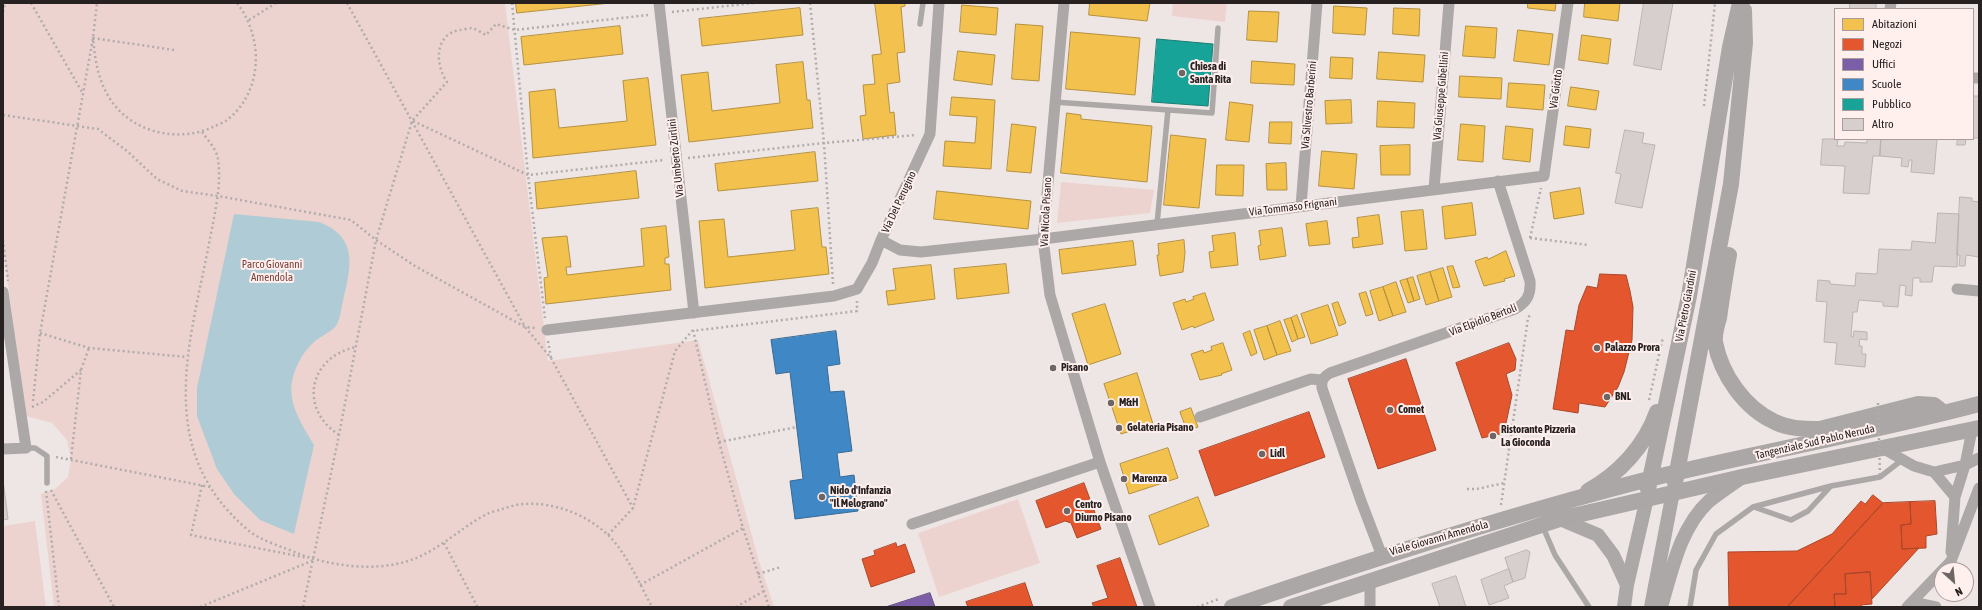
<!DOCTYPE html>
<style>
body{margin:0}
#map{position:relative;width:1982px;height:610px;overflow:hidden;background:#eee6e4;font-family:"Asap Condensed",sans-serif}
canvas{display:block}
.frame{position:absolute;inset:0;border:4px solid #272121;pointer-events:none}
.legend{position:absolute;left:1834px;top:8px;width:140px;height:132px;box-sizing:border-box;background:#fff0ee;border:1px solid #a99d9c;margin:0;padding:5px 7px;list-style:none;font-size:12px;color:#272121}
.legend li{display:flex;align-items:center;gap:8px;height:20px}
.legend b{width:20px;border:1px solid #a99d9c}
.north{position:absolute;left:1934px;top:562px;width:40px;height:40px;box-sizing:border-box;background:#fff0ee;border:1px solid #a99d9c;border-radius:50%;rotate:153deg;font-size:11px;font-weight:700;line-height:16px;text-align:center;color:#272121}
.north::after{content:'';display:block;margin:auto;width:14px;height:18px;background:#6d6665;clip-path:polygon(50% 0,100% 100%,50% 72%,0 100%)}
</style>
<div id="map">
<canvas width="1982" height="610"></canvas>
<div class="frame"></div>
<ul class="legend">
<li><b style="height:11px;background:#f2c14e"></b>Abitazioni</li>
<li><b style="height:11px;background:#e4572e"></b>Negozi</li>
<li><b style="height:11px;background:#7b5ea7"></b>Uffici</li>
<li><b style="height:11px;background:#3f88c5"></b>Scuole</li>
<li><b style="height:11px;background:#17a398"></b>Pubblico</li>
<li><b style="height:11px;background:#d6cfce"></b>Altro</li>
</ul>
<div class="north">N</div>
</div>
<script>
const context = document.querySelector('canvas').getContext('2d');
context.lineJoin = 'round';
function paint(path, color) {
  context.fillStyle = color;
  context.fill(path, 'evenodd');
}
function stroke(path, color, width, dash) {
  context.strokeStyle = color;
  context.lineWidth = width;
  context.lineCap = dash ? 'butt' : 'round';
  context.setLineDash(dash || []);
  context.stroke(path);
}
function label(font, color, halo, rows, align = 'center') {
  context.font = font + ' "Asap Condensed",sans-serif';
  context.lineWidth = 4;
  context.setLineDash([]);
  context.textBaseline = 'middle';
  context.strokeStyle = halo;
  context.fillStyle = color;
  for (const [text, x, y, turn = 0] of rows) {
    context.save();
    context.translate(x, y);
    context.rotate((+turn || 0) * Math.PI / 180);
    context.textAlign = isNaN(turn) ? turn : align;
    if (halo) context.strokeText(text, 0, 0);
    context.fillText(text, 0, 0);
    context.restore();
  }
}
const green = new Path2D(`
 M3 3H505L548 361 698 340 759 561 774 607H54L41 494 55 489 68 477 71 458 67 440 52 423 26 416 3 248Z
 M1173 3H1227L1225 22 1172 16Z
 M1061 182 1154 190 1150 213 1057 223Z
 M1018 499 1040 563 939 597 918 533Z
 M35 521 46 607H3V526Z`);
const water = new Path2D(`
 M234 214 319 222C359 237 351 268 343 301 341 308 340 322 335 327 329 333 319 337 313 343 304 351 296 365 293 377 286 401 302 425 314 445L294 534 260 520 234 494 217 469 197 416V388Z`);
const homes = new Path2D(`
 M516 3H610L517 13Z
 M875 3H905V6L901 7 905 52 897 53 900 82 887 84 890 113 894 112 896 135 863 139 860 116 866 115 863 85 875 84 872 55 881 54Z
 M1090 3H1150L1147 21 1089 15Z
 M1528 3H1556L1555 11 1528 8Z
 M1585 3H1620L1618 21 1584 17Z
 M962 5 998 8 996 35 960 32Z
 M1334 6 1367 8 1365 35 1333 33Z
 M800 8 803 35 702 46 699 19Z
 M1394 8 1420 9 1419 36 1393 34Z
 M1249 11 1279 12 1277 42 1247 40Z
 M1016 24 1043 26 1039 81 1012 79Z
 M620 26 623 54 524 65 521 37Z
 M1466 26 1497 28 1495 58 1463 56Z
 M1518 30 1553 34 1549 65 1514 61Z
 M1071 32 1140 38 1135 95 1066 89Z
 M1582 35 1611 39 1608 64 1579 60Z
 M958 51 995 55 992 85 954 80Z
 M1379 52 1425 55 1423 82 1377 79Z
 M1331 57 1353 58 1352 79 1330 78Z
 M1252 61 1295 64 1294 85 1251 83Z
 M803 62 807 100H810L813 128 689 142 681 75 708 72 712 111 780 103 776 65Z
 M1460 76 1502 78 1501 99 1459 97Z
 M648 78 656 145 533 158 529 92 555 89 559 128 627 121 623 81Z
 M1509 83 1545 85 1543 110 1507 107Z
 M1571 87 1599 91 1596 110 1568 106Z
 M952 97 995 100 991 169 943 166 945 141 975 143 977 117 950 115Z
 M1351 100 1352 123 1326 124 1325 101Z
 M1378 101 1415 103 1414 128 1377 127Z
 M1230 102 1253 105 1249 142 1226 140Z
 M1067 113 1081 115V119L1152 126 1147 182 1061 173Z
 M1270 122H1292L1291 144 1269 143Z
 M1012 124 1036 127 1031 173 1007 171Z
 M1461 124 1485 126 1483 162 1458 160Z
 M1506 126 1533 129 1530 162 1503 159Z
 M1566 126 1591 129 1589 148 1564 145Z
 M1171 135 1206 139 1199 208 1164 205Z
 M1410 145V175H1381L1380 146Z
 M1322 151 1357 154 1354 189 1319 186Z
 M815 152 818 181 718 191 715 164Z
 M1286 163 1287 190H1267L1266 164Z
 M1217 165H1244L1243 196 1216 195Z
 M636 171 639 198 537 209 535 183Z
 M1580 188 1584 214 1554 219 1550 193Z
 M937 191 1031 201 1028 229 934 219Z
 M1472 203 1476 235 1445 239 1442 207Z
 M818 208 822 247H826L829 274 705 288 699 221 724 219 728 257 795 250 791 211Z
 M1423 210 1427 249 1405 251 1401 212Z
 M1379 215 1383 244 1353 248 1352 238 1359 237 1357 218Z
 M1327 221 1330 244 1309 246 1306 224Z
 M666 226 669 257 665 258V264H669L671 290 546 304 544 278 548 277 542 238 567 236 571 267H566L567 275 644 266 641 229Z
 M1282 228 1286 256 1260 260 1258 246 1261 245 1259 231Z
 M1235 233 1238 265 1211 268 1209 252 1214 251 1212 236Z
 M1184 240 1185 253 1183 272 1160 276 1157 255H1159L1158 244Z
 M1133 241 1136 265 1062 274 1059 250Z
 M1506 251 1515 276 1504 279 1505 281 1484 286 1475 261 1487 257 1488 259Z
 M1006 264 1009 293 957 299 954 269Z
 M931 265 935 299 888 305 886 291 896 290 893 269Z
 M1453 266 1460 287 1453 288 1447 267Z
 M1443 268 1452 297 1439 301 1430 272Z
 M1430 272 1439 301 1426 305 1417 276Z
 M1413 277 1420 299 1414 301 1407 279Z
 M1407 279 1414 301 1408 303 1400 281Z
 M1396 282 1406 312 1393 316 1383 287Z
 M1383 287 1393 316 1379 321 1370 291Z
 M1366 292 1373 314 1366 316 1359 294Z
 M1205 293 1214 320 1194 328 1193 326 1182 330 1173 303 1185 299 1186 302 1194 299 1193 297Z
 M1338 302 1346 323 1339 326 1332 304Z
 M1105 304 1121 354 1088 365 1072 314Z
 M1328 305 1338 335 1311 344 1301 314Z
 M1297 315 1305 337 1298 339 1291 318Z
 M1291 318 1298 339 1292 342 1284 320Z
 M1280 321 1291 351 1277 355 1267 326Z
 M1267 326 1277 355 1264 360 1254 330Z
 M1250 331 1257 353 1251 356 1243 334Z
 M1223 343 1232 370 1221 374 1222 375 1200 380 1191 354 1203 350 1204 353 1212 350 1211 347Z
 M1137 373 1153 424 1121 434 1104 384Z
 M1191 408 1198 427 1187 431 1180 412Z
 M1168 448 1178 478 1129 494 1120 464Z
 M1198 497 1209 526 1159 545 1149 516Z`);
const shops = new Path2D(`
 M1600 274 1626 275 1630 291 1633 307 1632 340 1624 372 1618 387 1605 407 1579 403 1578 413 1553 409 1566 330 1574 331 1579 305 1587 286 1597 288Z
 M1509 343 1516 359 1515 370 1506 374 1512 395 1504 433 1482 438 1456 363Z
 M1406 359 1436 450 1378 469 1348 379Z
 M1309 412 1325 457 1215 496 1199 451Z
 M1084 483 1101 529 1077 538 1071 523 1065 521 1046 528 1036 501Z
 M1873 495 1883 503 1787 607H1729L1728 552 1797 551 1832 534 1861 501 1865 504Z
 M1935 501 1937 534 1926 536V548L1902 549 1901 525 1911 524 1910 502Z
 M1910 502 1911 524 1901 525 1902 549 1919 548 1872 599 1870 572 1845 574 1846 594H1834L1835 607H1787L1883 503Z
 M896 543 897 547 905 544 915 572 871 587 862 559 875 555 874 551Z
 M1120 558 1137 607H1094L1092 603 1108 598 1097 566Z
 M1870 572 1872 604 1861 605 1862 607H1835L1834 594H1846L1845 574Z
 M1025 583 1033 607H968L966 602Z`);
const offices = new Path2D(`
 M930 593 935 607H886Z`);
const schools = new Path2D(`
 M836 331 840 364 827 366 830 392 844 391 852 451 837 453 840 477 854 475 858 511 795 519 790 481 803 479 790 372 776 374 771 340Z`);
const public = new Path2D(`
 M1157 39 1213 44 1208 106 1152 102Z`);
const building = new Path2D(`
 M1644 3H1673L1661 70 1634 65Z
 M1850 3H1876V9H1850Z
 M1973 96H1979V138H1973Z
 M1625 130 1644 133 1642 143 1655 145 1642 208 1615 203 1621 174 1616 173Z
 M1823 139H1838L1837 146H1844L1845 142 1867 143V139H1881L1880 156H1873L1869 194 1843 193 1845 166 1821 165Z
 M1881 139H1937L1934 174 1911 172 1912 160H1909L1908 167 1901 166 1902 158 1880 156Z
 M1958 139H1966L1965 145H1957Z
 M1960 197 1972 198V201L1979 202V259V257L1966 255 1965 266H1959L1960 255H1957Z
 M1938 213 1959 214 1957 267 1934 266 1932 282H1920V278H1913L1912 296 1905 295 1906 286 1900 285 1898 307 1883 306V302L1859 300 1857 312H1853L1851 336 1853 337 1854 331 1867 332V340L1860 339 1859 346H1862V354H1866L1865 367 1835 364 1837 343 1824 342 1827 302 1816 301 1818 280 1830 281V284L1855 286 1856 273 1877 274 1879 249 1911 250 1912 241 1935 243Z
 M3 480 8 519 3 520Z
 M1527 550 1530 552 1525 578 1513 582 1505 558Z
 M1509 569 1513 582 1504 586 1509 598 1489 605 1481 580Z
 M1456 576 1466 607H1440L1432 584Z`);
const path = new Path2D(`
 M31 3 82 92
 M347 3 525 327 551 358 633 508
 M512 3 528 175 545 318
 M810 3 824 143 833 284
 M3 12 5 3
 M672 12 754 3
 M249 20 276 3
 M174 50 93 38C95 60 98 80 110 99 132 133 178 143 213 127 217 125 223 123 227 120 263 92 264 38 237 3
 M1704 106 1715 3
 M3 115 98 129 127 151 157 179 182 191 218 196 351 220 376 240 415 266 525 327 535 328
 M413 121 528 175 665 160
 M202 132C207 139 217 150 218 159 222 187 214 216 209 244 189 346 154 451 248 530 259 540 283 547 297 553 330 566 373 572 408 561 437 552 459 529 485 515 490 512 497 511 502 509 509 507 517 504 524 504 554 502 585 514 607 534 627 553 639 583 652 607
 M688 158 824 143 916 135
 M1530 238 1541 188
 M1530 238 1589 245
 M3 240 8 281
 M693 330 719 442 743 528 769 607
 M40 333 89 348 187 357
 M548 341 551 358
 M1649 400 1663 337
 M33 401 40 333 93 38 97 3
 M32 407 43 402 81 370
 M339 435C298 408 309 357 356 347
 M719 442 797 427
 M56 457 210 487
 M71 459 81 370 89 348
 M202 485 191 535 308 558
 M1467 489H1477L1504 483
 M51 490 114 607
 M46 491 59 607
 M1501 505 1528 318 1530 315
 M608 535 633 508 675 351 692 331 857 311V301
 M444 543 477 606 481 607
 M758 574 781 567
 M640 585 743 528
 M200 607 314 560
 M303 607 339 435 376 240 412 121 447 82C435 65 434 34 460 30 463 30 468 28 472 28 476 29 482 33 486 35L496 24 515 30 648 15
 M736 607 764 591
 M1197 607 1219 599`);
const service = new Path2D(`
 M920 24 923 3
 M1054 102 1212 113 1218 28
 M1157 224 1168 110
 M26 448H35L47 456V483
 M1754 507 1791 520 1808 511 1830 487
 M1543 527 1555 555 1589 607
 M1690 607 1696 570 1716 534 1753 507 1831 486 1880 477 1902 460`);
const minor = new Path2D(`
 M659 3 694 313
 M939 3 930 134 881 240 900 250 921 252 1043 239 1544 176 1568 3
 M1064 3 1043 239 1050 295 1100 462 1150 607
 M1890 9 1891 3
 M1973 78H1979
 M1434 189 1449 3
 M1301 206 1317 3
 M1957 289 1979 291
 M3 292 26 448 3 449
 M547 330 834 296 857 289 872 263 881 240
 M1200 417 1311 379 1322 380
 M1882 448 1914 466 1934 472 1955 497
 M1934 472 1965 465 1979 458
 M912 524 1100 462
 M1951 552 1955 497 1965 465 1972 430
 M1382 556 1361 501 1322 388C1321 381 1323 377 1330 373L1515 309C1527 302 1531 295 1530 281L1498 181
 M1370 580V607
 M1912 602 1936 607
 M1907 607 1951 561 1979 488`);
const tertiary = new Path2D(`
 M1560 519 1598 535 1613 555 1627 585
 M1624 607 1627 585 1647 498
 M1651 607 1673 492
 M1661 607C1672 570 1680 528 1709 501 1719 493 1731 485 1741 478`);
const secondary = new Path2D(`
 M1729 255C1725 276 1722 297 1719 318 1717 325 1714 335 1715 342 1721 374 1744 408 1775 422 1789 429 1805 429 1820 429L1918 404 1934 405 1944 413
 M1675 483 1731 184 1745 43 1744 10
 M1648 489 1689 296 1730 47 1740 3
 M1588 491C1619 474 1645 446 1657 412
 M1232 607C1369 560 1508 515 1649 479 1758 452 1870 433 1979 404
 M1291 607 1560 519 1742 477 1979 428`);
const pathBridge = new Path2D(`
 M1878 403 1880 475`);
const markers = [
 [1182,73,4,"#6d6665"],
 [1597,348,4,"#6d6665"],
 [1053,368,4,"#6d6665"],
 [1607,397,4,"#6d6665"],
 [1111,403,4,"#6d6665"],
 [1390,410,4,"#6d6665"],
 [1119,428,4,"#6d6665"],
 [1493,436,4,"#6d6665"],
 [1262,454,4,"#6d6665"],
 [1124,479,4,"#6d6665"],
 [822,497,4,"#6d6665"],
 [1067,511,4,"#6d6665"]
];
const poiNames = [
 ["Chiesa di",1190,67],
 ["Santa Rita",1190,80],
 ["Palazzo Prora",1605,348],
 ["Pisano",1061,368],
 ["BNL",1615,397],
 ["M&H",1119,403],
 ["Comet",1398,410],
 ["Gelateria Pisano",1127,428],
 ["Ristorante Pizzeria",1501,430],
 ["La Gioconda",1501,443],
 ["Lidl",1270,454],
 ["Marenza",1132,479],
 ["Nido d'Infanzia",830,491],
 ["\"Il Melograno\"",830,504],
 ["Centro",1075,505],
 ["Diurno Pisano",1075,518]
];
const streetNames = [
 ["Via Giotto",1556,89,-82],
 ["Via Giuseppe Gibellini",1441,96,-85],
 ["Via Silvestro Barberini",1309,105,-85],
 ["Via Umberto Zurlini",676,158,-96],
 ["Via Del Perugino",899,202,-65],
 ["Via Tommaso Frignani",1293,207,-7],
 ["Via Nicola Pisano",1046,212,-87],
 ["Via Pietro Giardini",1686,306,-79],
 ["Via Elpidio Bertoli",1483,320,-21],
 ["Tangenziale Sud Pablo Neruda",1815,442,-13],
 ["Viale Giovanni Amendola",1439,538,-16]
];
const parkNames = [
 ["Parco Giovanni",272,265],
 ["Amendola",272,278]
];
paint(green, '#edd3d0');
paint(water, '#aecbd6');
paint(homes, '#f2c14e');
stroke(homes, '#b59140', 1);
paint(shops, '#e4572e');
stroke(shops, '#ab472a', 1);
paint(offices, '#7b5ea7');
stroke(offices, '#624c7f', 1);
paint(schools, '#3f88c5');
stroke(schools, '#386994', 1);
paint(public, '#17a398');
stroke(public, '#1c7c74', 1);
paint(building, '#d6cfce');
stroke(building, '#b9b3b2', 1);
stroke(path, '#b1acac', 2.5, [2, 3]);
stroke(service, '#aba8a7', 5.5);
stroke(minor, '#aba8a7', 11);
stroke(tertiary, '#aba8a7', 14);
stroke(secondary, '#aba7a7', 16);
stroke(pathBridge, '#b1acac', 2.5, [2, 3]);
for (const [x, y, r, color] of markers) {
  const dot = new Path2D();
  dot.arc(x, y, r, 0, 2 * Math.PI);
  context.fillStyle = color;
  context.fill(dot);
  stroke(dot, '#fff0ee', 1.5);
}
label('bold 11px', '#272121', '#fff0ee', poiNames, 'left');
label('11px', '#272121', '#fff0ee', streetNames);
label('11px', '#793f3b', '#fff0ee', parkNames);
</script>
